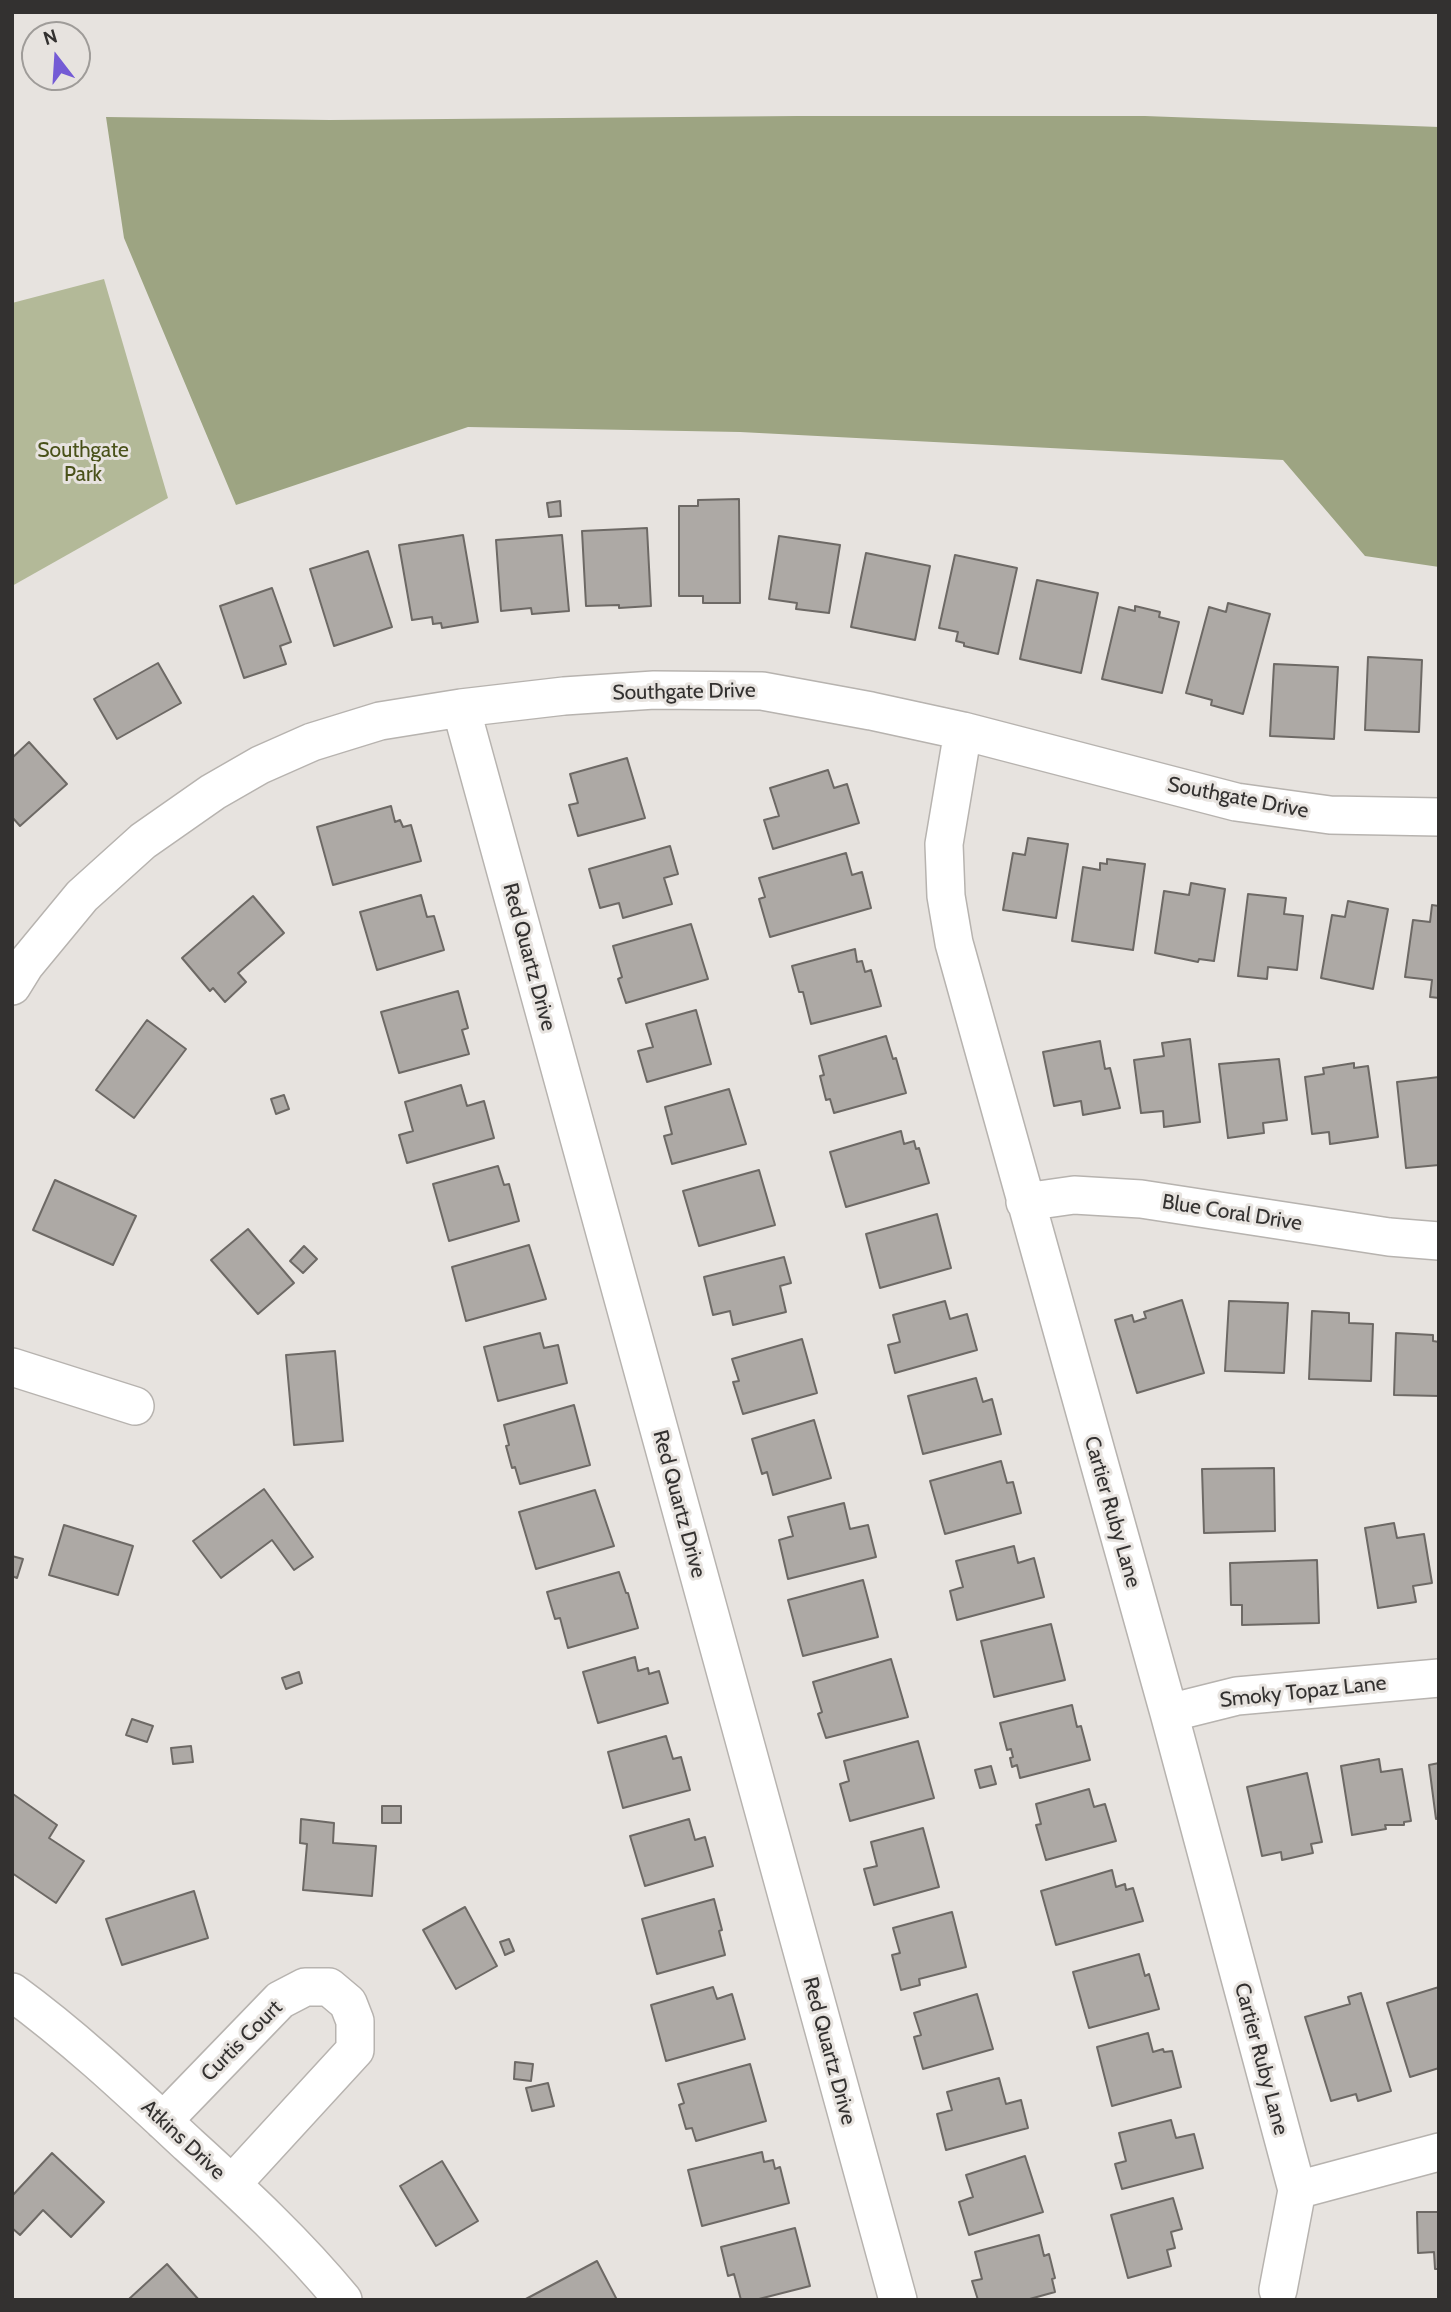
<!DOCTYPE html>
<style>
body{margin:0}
#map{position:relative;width:1451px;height:2312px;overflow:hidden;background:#e7e3df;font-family:Cabin,sans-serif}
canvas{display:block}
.frame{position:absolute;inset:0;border:14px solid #333130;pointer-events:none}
.north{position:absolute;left:21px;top:21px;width:70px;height:70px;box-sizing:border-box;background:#e7e3df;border:2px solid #9f9c99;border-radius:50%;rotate:343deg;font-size:19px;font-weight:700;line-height:28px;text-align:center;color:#333130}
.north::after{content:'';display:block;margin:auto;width:24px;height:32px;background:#745bd5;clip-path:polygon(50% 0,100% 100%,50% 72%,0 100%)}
</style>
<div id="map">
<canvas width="1451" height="2312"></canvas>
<div class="frame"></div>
<div class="north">N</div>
</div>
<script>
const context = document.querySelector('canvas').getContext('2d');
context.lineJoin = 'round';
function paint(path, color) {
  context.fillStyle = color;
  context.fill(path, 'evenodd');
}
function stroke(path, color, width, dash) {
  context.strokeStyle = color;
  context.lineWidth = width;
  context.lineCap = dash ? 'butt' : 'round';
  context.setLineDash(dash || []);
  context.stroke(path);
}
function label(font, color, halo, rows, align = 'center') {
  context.font = font + ' Cabin,sans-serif';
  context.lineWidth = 6;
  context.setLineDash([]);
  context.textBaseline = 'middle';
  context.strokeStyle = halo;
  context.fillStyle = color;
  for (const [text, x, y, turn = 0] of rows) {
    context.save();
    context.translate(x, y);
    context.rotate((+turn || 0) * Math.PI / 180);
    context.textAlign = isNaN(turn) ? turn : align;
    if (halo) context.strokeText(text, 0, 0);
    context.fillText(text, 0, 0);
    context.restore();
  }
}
const green = new Path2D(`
 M104 279 168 498 12 586V303Z`);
const forest = new Path2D(`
 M797 116H1145L1439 127V567L1365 556 1283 460 740 432 468 427 236 505 124 238 106 117 330 120Z`);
const building = new Path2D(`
 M739 499 740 603H703V596H679V506H698V500Z
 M560 501 561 516 549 517 547 503Z
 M647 528 651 606 619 608V605L586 606 582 531Z
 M463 535 478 622 442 628 441 623 433 624 432 617 412 620 399 545Z
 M562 535 569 611 532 614 531 608 501 611 496 540Z
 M779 536 840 545 829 613 796 609 797 603 769 599Z
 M368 551 392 627 334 646 310 569Z
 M866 553 930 566 915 640 851 627Z
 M955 555 1017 568 998 654 964 646V643L956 641 958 632 939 628Z
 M1037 580 1098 593 1081 673 1020 659Z
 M272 588 291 642 280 646 286 664 244 678 220 606Z
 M1228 603 1270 614 1243 714 1211 705 1212 700 1186 693 1209 607 1226 612Z
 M1135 606 1160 612 1159 617 1179 622 1162 693 1102 679 1119 607 1135 611Z
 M1368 657 1422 660 1419 732 1365 730Z
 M158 663 181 703 117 739 94 699Z
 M1274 664 1338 667 1334 739 1270 736Z
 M29 742 67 784 20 826 12 817V758Z
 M627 758 645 818 578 836 569 805 578 803 570 774Z
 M828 770 834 788 847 784 859 823 773 849 764 820 779 816 770 788Z
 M391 806 395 822 400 820 403 827 411 825 421 861 333 885 317 827Z
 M1028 838 1068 844 1056 918 1003 910 1013 853 1025 855Z
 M670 846 678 874 664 878 672 904 623 918 619 903 600 908 589 869Z
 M846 853 852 875 862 872 871 908 770 937 759 899 765 897 759 878Z
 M1107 859 1145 864 1133 950 1072 941 1083 867 1100 870V863L1107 864Z
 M1191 883 1225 889 1214 961 1199 959 1198 962 1155 953 1164 891 1189 895Z
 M1248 894 1286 898 1284 914 1303 916 1297 970 1268 967 1267 979 1238 976Z
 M421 895 427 917 434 916 444 950 377 970 360 912Z
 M253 896 284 933 238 973 246 982 225 1002 213 988 210 991 182 958Z
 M1348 901 1388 909 1373 989 1321 978 1332 915 1345 917Z
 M1432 905 1439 906V998L1430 997 1432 980 1405 977 1413 920 1430 922Z
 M691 924 708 979 626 1003 618 979 622 977 613 946Z
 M855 949 857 962 862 961 865 972 871 970 881 1006 811 1024 803 992H799L792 966Z
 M458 991 468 1028 462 1030 469 1054 399 1073 381 1012Z
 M696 1010 711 1064 647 1082 638 1051 653 1047 646 1024Z
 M147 1020 186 1049 134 1118 96 1090Z
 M886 1036 893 1059 896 1058 906 1093 834 1113 830 1099 826 1100 820 1076 824 1075 819 1056Z
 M1190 1039 1200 1122 1164 1127 1163 1111 1141 1113 1134 1060 1164 1056 1162 1043Z
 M1100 1041 1105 1069 1110 1068 1120 1108 1083 1115 1081 1101 1054 1106 1043 1052Z
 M1279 1059 1287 1120 1263 1123 1264 1133 1228 1138 1219 1064Z
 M1354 1063V1068L1368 1066 1378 1137 1330 1144 1329 1132 1312 1134 1305 1077 1324 1074 1323 1068Z
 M1439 1077V1165L1406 1168 1397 1082Z
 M461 1085 467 1106 484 1101 494 1138 407 1163 399 1135 413 1131 405 1102Z
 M729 1089 746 1144 672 1164 664 1136 672 1134 665 1107Z
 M284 1095 289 1109 276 1114 271 1099Z
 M901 1131 904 1144 914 1141 916 1149 919 1148 929 1183 846 1207 830 1152Z
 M498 1166 504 1185 509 1184 519 1221 449 1241 433 1184Z
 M759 1170 775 1225 699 1246 683 1191Z
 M55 1180 136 1216 113 1265 33 1230Z
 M937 1214 951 1268 880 1288 866 1234Z
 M248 1229 294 1283 258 1314 211 1260Z
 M529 1245 546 1299 466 1321 452 1267Z
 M304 1246 317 1259 303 1273 290 1261Z
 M784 1257 791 1283 780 1286 786 1312 733 1325 730 1311 713 1315 704 1277Z
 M1182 1300 1204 1373 1137 1393 1115 1320 1132 1315 1134 1322 1146 1318 1144 1312Z
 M945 1301 950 1319 967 1314 977 1350 895 1373 888 1345 900 1342 893 1315Z
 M1229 1301 1288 1303 1284 1373 1225 1371Z
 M1312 1311 1349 1313V1323L1373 1324 1371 1381 1309 1379Z
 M540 1333 544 1348 558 1345 567 1383 498 1401 484 1347Z
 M1396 1333 1433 1335V1341L1439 1342V1396L1394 1395Z
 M802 1339 817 1393 743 1414 733 1382 739 1381 732 1359Z
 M335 1351 343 1441 294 1445 286 1355Z
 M976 1378 983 1402 992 1399 1001 1434 923 1454 908 1396Z
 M574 1405 590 1465 520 1484 515 1467 512 1468 506 1446 509 1445 504 1425Z
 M814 1420 831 1478 773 1495 767 1472 762 1474 752 1439Z
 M1001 1461 1007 1483 1013 1482 1021 1513 945 1534 930 1481Z
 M1274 1468 1275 1531 1204 1533 1202 1469Z
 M264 1489 313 1557 294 1570 272 1540 221 1578 193 1541Z
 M595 1490 614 1546 536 1569 519 1512Z
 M844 1503 850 1529 868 1525 876 1557 788 1579 779 1540 793 1536 788 1517Z
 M1394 1523 1397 1538 1424 1534 1432 1583 1413 1586 1416 1602 1378 1608 1365 1528Z
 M64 1525 133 1546 118 1595 49 1575Z
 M1014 1546 1018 1563 1034 1558 1044 1597 957 1620 950 1591 963 1587 956 1561Z
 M12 1556 23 1559 17 1578 12 1576Z
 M1317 1560 1319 1623 1242 1625V1605H1231L1230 1563Z
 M619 1572 626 1593H628L638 1628 568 1648 560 1618 555 1619 547 1592Z
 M863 1580 878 1637 803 1656 788 1600Z
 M1051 1624 1065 1680 994 1697 981 1641Z
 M635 1657 638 1671 648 1668 649 1674 659 1671 668 1703 598 1723 583 1672Z
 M891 1659 908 1717 826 1738 818 1714 822 1712 813 1682Z
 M299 1672 302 1683 286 1689 282 1678Z
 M1072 1705 1077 1727 1081 1726 1090 1760 1020 1778 1017 1765 1012 1767 1010 1758 1013 1757 1011 1749 1007 1750 1000 1723Z
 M132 1719 153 1726 147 1742 126 1735Z
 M666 1736 673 1759 681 1757 690 1790 623 1808 608 1752Z
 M918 1741 934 1798 850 1821 840 1784 849 1781 844 1761Z
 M191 1746 193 1762 173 1764 171 1748Z
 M1379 1759 1381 1772 1402 1769 1411 1821 1404 1822V1825H1385L1386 1829 1352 1835 1341 1766Z
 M1439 1763V1818L1436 1819 1429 1765Z
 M991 1766 996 1784 980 1788 975 1770Z
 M1307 1773 1322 1842 1311 1844 1313 1853 1282 1860 1281 1852 1262 1856 1247 1787Z
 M1089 1789 1094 1807 1105 1804 1116 1841 1046 1860 1036 1825 1041 1824 1036 1804Z
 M13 1794 57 1825 49 1838 84 1861 56 1903 12 1873Z
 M382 1806H401V1823H382Z
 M301 1819 334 1823 333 1843 376 1846 372 1896 303 1890 307 1844 300 1843Z
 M689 1819 695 1840 705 1837 713 1866 645 1886 630 1836Z
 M923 1828 939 1887 874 1905 864 1869 877 1866 871 1842Z
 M1112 1870 1116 1887 1125 1884 1126 1890 1133 1888 1143 1921 1056 1945 1041 1891Z
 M194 1891 208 1938 122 1965 106 1919Z
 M714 1899 722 1930 719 1931 725 1955 657 1974 642 1919Z
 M465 1907 497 1966 456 1989 423 1930Z
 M952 1912 966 1967 919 1979 920 1985 901 1990 892 1955 900 1953 893 1928Z
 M509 1939 514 1951 505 1955 500 1942Z
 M1139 1954 1145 1976 1149 1974 1159 2009 1089 2028 1073 1972Z
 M713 1987 717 1999 732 1994 745 2039 666 2061 651 2005Z
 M1439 1987V2068L1410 2077 1387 2003Z
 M1361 1993 1391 2091 1358 2101 1356 2094 1331 2101 1305 2017 1350 2004 1348 1997Z
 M977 1994 993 2049 923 2069 914 2037 921 2035 914 2013Z
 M1148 2033 1153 2052 1163 2049 1164 2052 1172 2051 1181 2087 1112 2106 1097 2047Z
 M515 2062 533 2064 531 2081 514 2079Z
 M750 2064 766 2121 696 2141 692 2128 686 2129 679 2105 684 2103 678 2084Z
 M999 2078 1006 2104 1021 2100 1028 2128 946 2150 937 2114 952 2110 947 2092Z
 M548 2083 554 2106 532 2111 526 2088Z
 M1171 2120 1176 2138 1194 2134 1203 2168 1122 2189 1115 2164 1126 2161 1119 2133Z
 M762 2152 764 2162 773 2160 775 2169 780 2167 789 2203 702 2226 688 2170Z
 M52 2153 104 2202 71 2237 43 2210 20 2235 12 2228V2196Z
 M1025 2156 1043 2212 969 2235 959 2202 973 2197 966 2175Z
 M442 2161 478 2221 436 2246 400 2186Z
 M1173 2198 1182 2229 1171 2232 1175 2248 1167 2250 1171 2266 1128 2278 1111 2215Z
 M1417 2212H1439V2269H1435L1434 2252 1418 2253Z
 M795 2228 810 2286 755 2300H741L734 2274 728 2276 721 2247Z
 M1039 2235 1044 2256 1049 2254 1055 2278 1052 2279 1055 2292 1026 2300H978L972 2281 982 2279 975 2252Z
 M597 2261 617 2300H524Z
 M167 2264 199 2300H130L129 2299Z`);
const minor = new Path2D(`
 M461 708 898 2300
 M963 731 944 844 946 896 954 943 1169 1713 1297 2190 1278 2290
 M12 986 25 965 82 896 143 841 213 792 260 765 312 742 380 721 461 708 564 696 654 690 762 691 871 711 963 731 1236 802 1330 815 1439 817
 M1025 1202 1074 1195 1141 1199 1389 1237 1439 1241
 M12 1367 135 1406
 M1169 1713 1237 1696 1439 1678
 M12 1992C75 2038 132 2092 189 2145 243 2194 297 2244 343 2300
 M163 2121 280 2000 305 1987H329L348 2003 355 2021V2050L232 2184
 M1297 2190 1439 2152`);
const parkNames = [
 ["Southgate",83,451],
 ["Park",83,475]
];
const streetNames = [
 ["Southgate Drive",684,692,-1],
 ["Southgate Drive",1238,798,11],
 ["Red Quartz Drive",529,957,75],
 ["Blue Coral Drive",1232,1213,9],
 ["Red Quartz Drive",679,1504,75],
 ["Cartier Ruby Lane",1112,1512,74],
 ["Smoky Topaz Lane",1303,1692,-6],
 ["Curtis Court",242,2041,-45],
 ["Red Quartz Drive",829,2051,75],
 ["Cartier Ruby Lane",1261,2059,75],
 ["Atkins Drive",183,2140,43]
];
paint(green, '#b3b998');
paint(forest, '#9da482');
paint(building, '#ada9a5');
stroke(building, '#6d6965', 2);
stroke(minor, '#b7b3af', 40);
stroke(minor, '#fff', 37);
label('21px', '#495119', '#e7e3df', parkNames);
label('21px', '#333130', '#e7e3df', streetNames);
</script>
